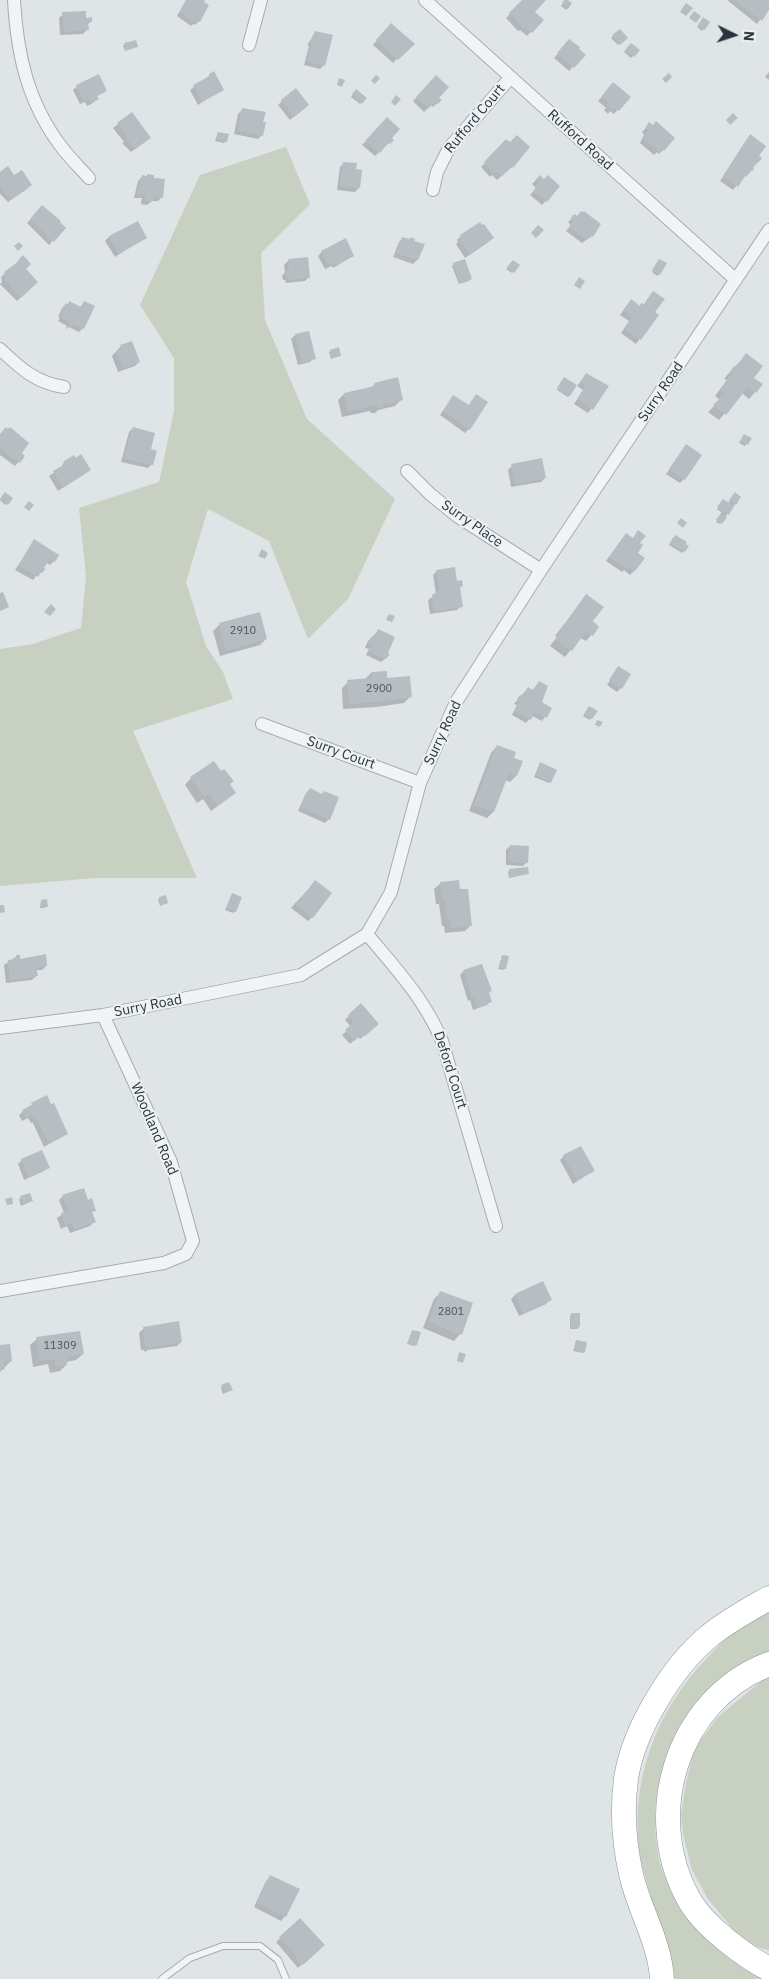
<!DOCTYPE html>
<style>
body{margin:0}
#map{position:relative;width:769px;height:1979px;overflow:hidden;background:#dfe4e7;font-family:"IBM Plex Sans",sans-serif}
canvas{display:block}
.north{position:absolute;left:709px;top:10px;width:50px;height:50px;-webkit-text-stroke:4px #eef2f5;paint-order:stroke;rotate:94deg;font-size:14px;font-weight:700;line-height:20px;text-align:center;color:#29343d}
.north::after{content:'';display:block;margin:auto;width:18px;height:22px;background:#29343d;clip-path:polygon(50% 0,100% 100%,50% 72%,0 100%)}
</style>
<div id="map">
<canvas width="769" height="1979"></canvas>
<div class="north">N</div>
</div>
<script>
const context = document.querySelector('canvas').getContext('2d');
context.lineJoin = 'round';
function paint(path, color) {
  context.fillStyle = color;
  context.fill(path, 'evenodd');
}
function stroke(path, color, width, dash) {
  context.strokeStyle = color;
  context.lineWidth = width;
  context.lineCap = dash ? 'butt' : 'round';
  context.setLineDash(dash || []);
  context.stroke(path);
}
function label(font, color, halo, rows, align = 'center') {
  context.font = font + ' "IBM Plex Sans",sans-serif';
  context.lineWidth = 4;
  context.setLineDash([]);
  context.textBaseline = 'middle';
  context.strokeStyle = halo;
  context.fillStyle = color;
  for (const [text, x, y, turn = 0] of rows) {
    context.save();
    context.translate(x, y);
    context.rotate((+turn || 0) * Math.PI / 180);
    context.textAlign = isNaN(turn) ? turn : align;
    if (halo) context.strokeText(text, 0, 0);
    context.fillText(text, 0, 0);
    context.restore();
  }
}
const green = new Path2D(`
 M286 147 310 204 261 253 265 320 307 419 395 499 348 599 308 639 269 541 208 509 186 582 206 646 223 672 233 699 133 731 197 878H95L0 886V649L33 644 81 628 86 576 79 508 159 482 174 411V358L140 305 200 175Z
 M769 1611V1652C746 1659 724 1678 707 1695 663 1735 647 1801 659 1859 661 1870 674 1898 680 1908 700 1939 732 1961 763 1979H674C667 1945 655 1913 646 1880 644 1870 640 1860 639 1850 631 1777 657 1709 709 1656 716 1649 722 1641 730 1635 742 1626 756 1618 769 1611Z
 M766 1677H769V1950L745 1944 708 1899 692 1870 683 1834 681 1814 686 1783 694 1749 718 1717Z`);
const shadow = new Path2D(`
 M186 0H203L199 21 195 25 193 24 191 26 177 16Z
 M524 0H543L533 12 542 20 527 36 520 30 518 31 506 18Z
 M566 0 571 3 566 10 561 6Z
 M727 0H769V8L757 24Z
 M63 14 91 21 87 25V30L83 34 60 35 59 18Z
 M702 21 704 29 702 31 697 27Z
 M387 29 405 50 393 63 373 45Z
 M619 30 626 38 618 45 611 38Z
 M316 32 324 65 320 69 304 65 309 46 307 45Z
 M125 44 136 47 125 51 123 46Z
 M631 44 638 50 631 58 624 52Z
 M565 45 577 49 584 55 569 71 554 58Z
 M769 72V80L765 77Z
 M210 75 223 89 198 105 190 90Z
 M436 77 437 98 440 100 433 107 431 105 424 112 413 101Z
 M77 86 105 90 96 97 97 99 93 103 87 106 85 102 80 104 73 90Z
 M610 88 629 97 614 114 610 111 608 114 604 110 606 108 598 101Z
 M356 90 365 98 360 104 351 97Z
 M282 101 304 109 290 120 278 105Z
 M242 110 262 123V135L258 139 234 134 238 114Z
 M132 114 145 142 131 152 122 143 124 142 113 128Z
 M383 122 392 140 375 156 362 145Z
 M650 124 663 150 659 154 657 152 654 155 640 143 644 135 642 132Z
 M218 133 226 141 224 143 215 141Z
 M750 136 758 156 761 159 755 165 754 164 733 190 720 181Z
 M506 140 510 144 529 148 512 167 497 180 492 175 490 177 481 167Z
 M344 163 355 170 359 188 355 192 337 190 340 167Z
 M0 173 14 177 27 189 8 202 0 194Z
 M142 177 162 197 158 201H152L147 205 141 204 142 198H134L138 181Z
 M536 180H544L559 187 542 205 530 195 536 188 532 184Z
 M42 207 64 228 49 245 27 223Z
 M575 215 592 236 582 243 566 231 571 225 568 222Z
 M461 236 488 242 465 258 456 244 458 242 457 240Z
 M109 237H146L115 257 105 241Z
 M403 238 423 245 417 260 413 264 393 257 399 242Z
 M322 252 353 256 333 268 332 266 325 269 318 256Z
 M23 257 24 269 37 282 17 301 0 284 2 282 1 277Z
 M288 261 309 277 305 281 286 283 285 280H283L282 276 285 272 284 265Z
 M658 262 659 274 657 276 652 272Z
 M511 263 513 272 512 273 506 269Z
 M454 264 470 279 469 281 459 284 452 266Z
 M85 302 83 328 79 332 69 327 66 329 67 326 58 321 60 318 58 317 62 308 66 304 80 307Z
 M627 305 639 307 657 315 636 344 621 333 629 321 620 315Z
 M295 335 314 358 310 362 298 365 291 339Z
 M121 346 139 362 135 366 118 372 112 356Z
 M331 351 340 355 331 359 329 352Z
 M746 355 755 392 749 399 742 393 719 420 708 412 720 400 715 396 727 380 724 379 728 374Z
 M586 375 607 387 588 413 574 404 583 390 577 386Z
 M563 380 576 386 568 397 557 390Z
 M375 384 402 399 395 406 378 410 375 413H371L370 411 342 417 338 400 344 394 371 388Z
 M453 396 468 406 472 400 469 429 465 433 440 415Z
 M133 428 149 450 152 464 148 468 121 462 129 432Z
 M0 435 24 456 15 466 0 455Z
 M743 437 750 438 745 446 739 443Z
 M686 446 684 479 680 483 666 474Z
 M74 457 89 470 58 491 49 476 61 468 64 462Z
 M512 466 545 478 541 482 511 487 508 470Z
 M5 494 11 498 5 505 0 500Z
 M734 495 735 504 720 524 716 522 722 513 717 509 722 502 728 503Z
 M638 532 639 544 634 571 630 575 624 570 622 572 606 561 622 539H632Z
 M673 538 684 551 682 553 669 545Z
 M34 541 54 561 50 565 47 563 43 567 45 569 42 573 39 572 33 580 15 570Z
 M437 571 461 586 459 589 461 606 457 610 430 614 428 600 436 594 433 575Z
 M586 596 592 621 598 627 586 641 580 638 565 657 550 646 557 637 555 636Z
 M220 624 266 639 260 645 220 656 213 631Z
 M379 630 386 658 381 662 366 655 369 649 365 648 368 641Z
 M617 670 621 688 617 692 607 685Z
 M371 673 386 680 410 697 404 703 377 707 343 709 342 688 348 682 364 680Z
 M539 682 540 703 550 709 542 721 532 716 526 723 512 715 517 705 514 704 528 688 532 691Z
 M588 709 591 718 590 720 583 716Z
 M497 746 516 776 510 782 505 780 493 812 487 818 469 811 491 753Z
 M539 766 550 782 549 783 534 777Z
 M191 778 229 784 235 793 211 811 203 799 197 803 185 785Z
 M310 789 322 795 329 819 325 823 298 811 306 793Z
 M510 846 527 862 523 866 506 865V850Z
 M510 870 527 874 509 878 508 872Z
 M315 882 312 917 308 921 291 908Z
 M441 883 459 891 471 925 465 931 445 933 444 926H442L439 904H436L434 889Z
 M232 895 235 911 233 913 225 910Z
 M160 898 167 903 160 906 158 899Z
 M41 901 46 906 45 908H40Z
 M502 956 505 968 504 970 498 969Z
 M16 957 19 960 46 966 42 970H36V976L32 980 6 983 4 965Z
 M464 971 491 1001 487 1005 473 1010 470 1000 468 1001 460 975Z
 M349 1016 373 1028 360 1039 358 1037 350 1044 342 1035 351 1027 345 1020Z
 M31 1105 34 1111 67 1133 44 1147 33 1123H31L28 1118 22 1121 19 1115Z
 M564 1156 593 1171 573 1184 560 1160Z
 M22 1160 48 1167 44 1171 24 1180 18 1164Z
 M29 1194 31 1201 21 1206 19 1199Z
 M63 1196 87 1201 94 1210 91 1213 94 1222 90 1226 70 1233 67 1226 61 1229 57 1218 64 1213 59 1200Z
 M440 1293 460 1334 454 1341 423 1328 434 1299Z
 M515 1295 550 1300 546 1304 519 1316 511 1299Z
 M571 1315 579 1327 577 1329H570V1316Z
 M143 1329 181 1342 177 1346 148 1350 145 1352 144 1350H141L139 1333Z
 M412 1331 416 1345 415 1346 407 1344Z
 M37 1339 83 1354 76 1360 66 1362V1365L60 1371 50 1373 48 1364 33 1367 30 1345Z
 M576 1341 584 1352 583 1353 573 1351Z
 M0 1347 11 1361 0 1372Z
 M222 1386 231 1390 223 1394 221 1388Z
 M270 1877 285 1916 281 1921 254 1907 266 1881Z
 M300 1920 323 1945 298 1968 276 1942Z`);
const building = new Path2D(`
 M186 0H205L204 2 209 5 200 22 197 20 196 23 180 12Z
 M522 0H546L535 12 544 20 532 33 525 27 523 28 509 13Z
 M564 0H568L572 3 568 9 562 4Z
 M734 0H769V10L762 21Z
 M686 3 693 8 686 16 680 12Z
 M86 11V18L92 17V22H88L89 30 64 32 62 12Z
 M694 11 701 16 696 23 689 18Z
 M703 17 710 22 705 30 698 25Z
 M391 23 415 44 398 60 376 40Z
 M620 29 628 38 620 45 612 35Z
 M315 31 333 35 325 66 307 61 312 42H310Z
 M569 39 580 47 579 49 586 55 574 68 557 53Z
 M136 40 138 47 126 50 124 43Z
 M631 43 640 50 634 57 625 50Z
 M214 71 224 90 202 102 193 85 210 76 209 74Z
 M669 73 672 77 666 83 662 79Z
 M99 74 107 91 97 96 99 99 91 103 89 99 84 101 76 85Z
 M376 75 380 78 375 84 371 81Z
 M436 75 449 87 439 98 442 100 438 104 435 102 429 108 416 97Z
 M339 78 345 80 342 87 337 85Z
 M613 82 631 97 619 111 615 108 613 111 607 105 609 103 601 97Z
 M296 88 309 105 294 117 281 100Z
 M356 89 367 98 362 104 352 94Z
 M396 95 401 99 395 106 391 102Z
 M242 108 266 112 263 122H266L263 136 237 130Z
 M132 112 151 138 135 149 126 138 127 137 117 123Z
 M733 113 738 118 730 125 726 120Z
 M387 117 400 129 392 138 394 140 390 144 388 143 380 153 365 141Z
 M656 121 675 138 664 151 661 149 659 152 643 138 648 130 645 128 649 122 653 125Z
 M218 132 229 134 227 142 216 139Z
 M750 134 766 146 759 156 762 158 760 161 758 160 753 168 754 169 753 171 752 170 746 177 745 176 738 187 723 176Z
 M517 135 530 147 513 168 512 166 502 176 497 172 494 174 484 162 506 139 510 142Z
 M343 162 357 163 356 169 362 170 360 188 340 186Z
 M8 166 14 175 22 170 32 185 12 199 9 195 7 196 0 185V172Z
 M147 174 154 175V178L165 179 163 198 153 197 152 202 145 201V195L137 194 142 175 147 176Z
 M540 175 544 179 548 175 560 186 547 202 533 191 539 183 535 180Z
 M42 205 61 221 60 222 66 228 54 242 46 236 47 235 30 219Z
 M581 211 583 212 584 211 601 224 593 237 590 235 586 240 569 226 574 220 571 218 574 214 577 216Z
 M138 221 147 238 119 254 109 236Z
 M480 222 482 225 484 224 494 238 470 255 459 239 461 238 460 235Z
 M538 225 544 230 536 238 531 233Z
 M402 237 410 239 411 237 415 239 414 241 425 244 418 260 396 253Z
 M346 238 354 256 337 265 336 263 329 266 321 251Z
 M19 242 23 246 18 251 14 246Z
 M23 255 31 264 26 269 38 282 21 298 4 279 6 277 4 272 19 261 18 260Z
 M308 257 310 278 289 280V276L286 277V270H289L288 259Z
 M465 259 472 279 460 283 453 263Z
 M659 259 667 263 660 275 652 270Z
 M513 260 520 265 514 273 507 267Z
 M579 277 585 281 580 289 574 285Z
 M653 291 665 299 655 312 659 315 641 340 624 329 632 317 623 311 631 299 640 306 641 303 644 304Z
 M69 301 81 307 84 301 95 306 84 329 73 324 72 326 69 325 70 322 61 317 63 313 61 312 66 303 68 304Z
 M309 331 316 359 302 362 295 334Z
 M132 341 140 362 123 369 116 351 122 349 120 345Z
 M339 347 341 356 333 358 330 350Z
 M746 353 763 366 754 378 763 384 756 393 748 387 726 415 713 405 725 393 720 389 732 374 730 372 734 366 736 367Z
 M586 373 609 386 593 410 577 399 586 386 580 382Z
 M398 377 403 400 382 405 383 407 377 408 376 405 348 412 344 393 375 386 374 383Z
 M564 377 577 385 570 396 557 388Z
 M476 394 488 402 470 430 443 411 453 395 469 405Z
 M6 427 8 429 10 427 29 443 22 453 25 456 20 463 15 458 14 460 0 448V434Z
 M133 427 155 433 151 449 157 451 153 465 124 459Z
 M744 434 752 438 748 445 740 441Z
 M686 444 702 455 685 480 669 469Z
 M81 454 91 470 63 488 53 471 65 464 64 461 74 455 76 458Z
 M542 458 546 478 515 484 511 464Z
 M5 492 13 498 8 505 0 499Z
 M735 492 741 497 736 505 729 500Z
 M723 499 734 506 729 515 717 507Z
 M29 501 34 505 29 511 24 507Z
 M721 513 727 517 722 524 716 520Z
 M681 518 687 523 683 528 677 523Z
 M638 530 646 536 640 543 643 545 638 553 645 558 635 571 628 567 627 569 609 557 626 533 633 538Z
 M675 535 687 542 686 544 689 546 685 552 670 543Z
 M34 539 59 555 55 562 50 559 38 577 18 566Z
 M262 549 268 553 265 559 258 556Z
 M455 567 457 581 462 580 463 586 460 587 463 607 434 611 432 595 440 590 436 570Z
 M3 592 9 607 0 611V593Z
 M586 594 604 607 593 621 599 627 593 636 586 631 572 651 556 640 562 630 561 629Z
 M51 604 56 609 50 616 44 612Z
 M260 612 267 639 226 651 219 623Z
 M389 614 395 616 392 622 386 620Z
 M378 629 395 637 388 653 390 654 386 659 369 651 372 645 368 643 372 636 375 637Z
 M618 666 631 674 622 689 609 680Z
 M387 671V678L410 676 412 697 384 701 349 704 347 680 371 678V672Z
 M539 681 548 686 542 702 552 708 547 718 535 712 531 720 515 711 520 701 517 699 520 695 523 697 528 687 533 690Z
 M589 706 598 711 592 719 584 714Z
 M597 720 603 722 600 727 595 725Z
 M497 745 516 752 514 758 523 761 517 776 509 773 494 812 474 805Z
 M214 761 221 771 224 769 234 781 230 784 236 793 218 806 209 793 204 797 190 777Z
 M540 762 557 770 551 783 535 775Z
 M310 788 322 794 324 791 339 797 330 820 301 807Z
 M510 845 529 846 528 863 509 862Z
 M528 867 529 874 510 877 509 869Z
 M315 880 332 893 313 918 294 904 296 902 298 903Z
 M459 880 460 889H468L472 926 451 928 450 920 448 921 445 898 442 899 440 882Z
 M232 893 242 897 236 912 226 908Z
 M166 895 168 903 161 905 159 897Z
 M47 899 48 907H41V900Z
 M0 905H4L5 912 0 913Z
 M46 954 47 966 36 967 38 976 10 980 8 960 16 959V955H20V959Z
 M502 955 509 956 506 969 499 968Z
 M482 964 492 991 489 992 492 1002 477 1007 474 997 472 998 463 970Z
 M361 1003 379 1024 365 1036 363 1034 354 1041 345 1030 354 1022 348 1015Z
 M47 1095 51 1104 54 1103 68 1134 49 1144 37 1119 35 1120 32 1115 26 1118 22 1110 32 1105 31 1103Z
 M581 1146 595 1171 577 1180 563 1155Z
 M42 1150 50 1168 28 1177 21 1159Z
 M84 1188 88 1200 92 1198 96 1211 92 1212 96 1222 74 1230 72 1223 65 1225 61 1213 68 1211 62 1195Z
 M30 1193 33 1201 23 1205 20 1196Z
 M12 1197 13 1204 7 1205 5 1199Z
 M543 1281 552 1300 523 1313 515 1294Z
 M440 1291 473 1303 462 1335 429 1322Z
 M571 1313H580V1327L571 1328Z
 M179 1321 182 1342 151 1347 152 1348 148 1349V1346L145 1347 143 1327Z
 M412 1330 421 1332 417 1345 408 1343Z
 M80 1331 84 1354 67 1357V1365L56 1367 54 1359 40 1361 36 1337Z
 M576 1340 587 1342 585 1352 574 1350Z
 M10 1344 12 1361 4 1362 5 1369 0 1370V1345Z
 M459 1352 466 1354 463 1363 457 1361Z
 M229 1382 233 1390 225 1393 221 1385Z
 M270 1875 300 1889 286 1917 257 1903Z
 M300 1918 325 1945 303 1965 296 1960 298 1958 279 1937Z`);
const lane = new Path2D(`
 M162 1979 190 1958 223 1946H260L278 1960 286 1979`);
const street = new Path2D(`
 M14 0C17 55 28 104 63 149 71 159 80 168 89 178
 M425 0 736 280
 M249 45 261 0
 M433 190 437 172 449 148 510 78
 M0 349C20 368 36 383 64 387
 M407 471 430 494 457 516 541 570
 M262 724 420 783
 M367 934C396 969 424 998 442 1041L496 1226
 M0 1028 103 1015 301 975 367 934 391 892 420 783 456 702 541 570 769 230
 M0 1291 164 1263 186 1254 193 1241 171 1162 103 1015`);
const highway = new Path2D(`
 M769 1664C675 1700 641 1819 691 1903 706 1927 744 1956 769 1969
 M662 1979C660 1942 639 1910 631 1874 624 1843 622 1810 626 1779 633 1731 671 1668 708 1637 727 1621 748 1610 769 1598`);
const numberNames = [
 ["2910",243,631],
 ["2900",379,689],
 ["2801",451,1312],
 ["11309",60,1346]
];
const streetNames = [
 ["Rufford Court",475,119,-50],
 ["Rufford Road",580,140,42],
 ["Surry Road",661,392,-56],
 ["Surry Place",472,524,35],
 ["Surry Road",443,733,-65],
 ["Surry Court",341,753,20],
 ["Surry Road",148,1006,-11],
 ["Deford Court",450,1070,72],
 ["Woodland Road",154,1129,67]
];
paint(green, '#c8d0c1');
paint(shadow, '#0003');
paint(building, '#b7bec3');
stroke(lane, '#a5acb1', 8);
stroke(street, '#a5acb1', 14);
stroke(highway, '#88949d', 25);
stroke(lane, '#f1f4f6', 6);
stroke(street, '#f1f4f6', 12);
stroke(highway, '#fff', 24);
label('11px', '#4c565e', null, numberNames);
label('14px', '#29343d', '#eef2f5', streetNames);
</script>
